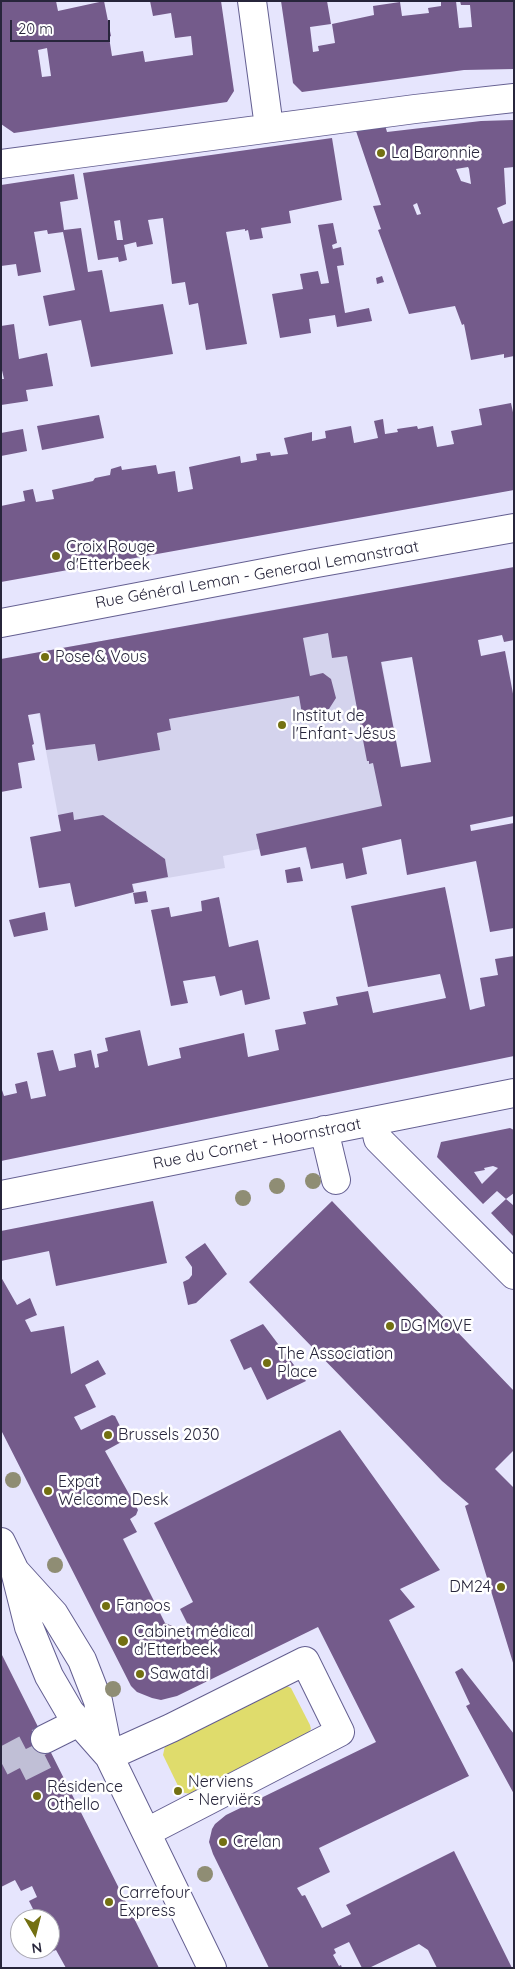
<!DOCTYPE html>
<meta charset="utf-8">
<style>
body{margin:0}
#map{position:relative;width:515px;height:1969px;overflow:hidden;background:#e6e5fd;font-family:Quicksand,sans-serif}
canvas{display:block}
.frame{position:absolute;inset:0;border:2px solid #27253b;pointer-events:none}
.north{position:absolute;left:10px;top:1909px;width:50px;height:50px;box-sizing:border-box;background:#fff;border:1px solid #a9a8b1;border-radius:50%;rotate:172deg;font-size:14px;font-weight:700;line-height:20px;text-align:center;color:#27253b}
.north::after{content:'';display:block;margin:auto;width:18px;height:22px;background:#737012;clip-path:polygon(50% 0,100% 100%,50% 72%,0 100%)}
.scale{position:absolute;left:10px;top:20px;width:100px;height:22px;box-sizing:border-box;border:2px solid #27253b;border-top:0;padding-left:6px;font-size:15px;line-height:18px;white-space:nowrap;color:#27253b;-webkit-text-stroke:4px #fff;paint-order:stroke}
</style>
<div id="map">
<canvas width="515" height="1969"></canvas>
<div class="frame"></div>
<div class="north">N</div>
<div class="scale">20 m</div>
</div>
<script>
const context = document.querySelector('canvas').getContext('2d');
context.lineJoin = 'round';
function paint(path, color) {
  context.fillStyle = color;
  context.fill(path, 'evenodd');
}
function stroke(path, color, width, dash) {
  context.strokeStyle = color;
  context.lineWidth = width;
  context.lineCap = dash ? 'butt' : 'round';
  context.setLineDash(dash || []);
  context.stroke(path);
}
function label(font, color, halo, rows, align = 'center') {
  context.font = font + ' Quicksand,sans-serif';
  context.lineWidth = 5;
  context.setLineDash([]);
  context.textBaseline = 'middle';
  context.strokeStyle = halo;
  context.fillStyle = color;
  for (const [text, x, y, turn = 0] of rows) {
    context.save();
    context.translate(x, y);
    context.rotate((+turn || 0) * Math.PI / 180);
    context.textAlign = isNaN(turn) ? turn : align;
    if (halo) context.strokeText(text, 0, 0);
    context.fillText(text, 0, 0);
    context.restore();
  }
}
const built = new Path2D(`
 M369 593 401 767 395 806 401 839 308 859 305 847 261 856 259 849 223 856 225 868 133 884 134 892 75 907 28 654 152 632 169 719 232 708 215 620Z`);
const green = new Path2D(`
 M287 1686 291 1688 310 1725 311 1729 308 1733 190 1794 181 1792 163 1755 165 1746Z`);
const building = new Path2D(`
 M1 1H56L58 11 104 1 111 36 109 37 112 56 143 51 145 62 193 55 191 36 175 38 171 13 153 16 150 1H221L234 91 227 102 14 133 1 124ZM47 48 51 76 42 77 38 50Z
 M281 1H327L331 24 310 27 313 52 319 51 318 46 335 43 332 24 374 15 373 6 400 2 402 16 429 13 428 8 441 6V1H456L459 28 472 27 470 5H461L460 1H514V69L464 70 302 92 293 83Z
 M514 120V167L504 168 506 204 497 208 503 224 514 220V356L504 358V354L471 360 464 324 462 325 455 306 409 314 378 230 381 229 373 206 381 205 356 131 385 125 387 132 481 121ZM468 167 469 169 471 184 461 181 456 169ZM417 203 421 214 417 215 413 205Z
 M332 138 342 200 289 211 291 223 261 228 263 238 250 240 248 230 245 231V229L226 232 247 344 206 350 198 303 189 305 185 282 172 284 163 218 148 220 153 244 137 247 136 242 124 245 127 260 119 262 118 257 98 260 83 173ZM120 220 123 240H117L114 221Z
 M74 174 78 199 60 202 64 230 81 228 88 272 102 270 110 312 163 304 173 354 91 367 81 320 49 326 43 296 75 290 63 232 48 234 47 230 34 232 41 272 18 276 16 264 1 266V185Z
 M333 223 337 243 332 245 333 249 341 247 344 265 337 266 345 313 369 308 372 321 337 327 335 315 309 319 311 333 280 338 272 294 303 289 300 274 318 271 321 284 329 283 318 225Z
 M382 276 384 282 377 284 376 278Z
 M14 324 19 359 47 353 53 386 26 390 28 401 1 405V379H4L1 366V326Z
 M511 403 514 417V490L1 582V506L25 501 23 491 33 489 36 502 54 499 52 490 93 481 95 478 110 475 111 469 121 466 122 470 156 465 158 474 175 471 178 492 193 489 189 467 240 456 241 463 257 460 256 454 270 452 271 456 288 454 284 438 312 432V441L326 438 325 431 351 426 354 443 378 438 374 421 383 419 385 434 398 432 397 429 417 426 418 429 433 426 437 447 454 444 451 431 482 425 479 409Z
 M99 415 104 438 42 450 37 426Z
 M23 429 27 451 1 456V433Z
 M514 567V640L504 642 502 635 478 640 481 656 505 651 514 699V816L470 825 471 831 514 823V928L490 932 476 861 407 875 401 839 362 848 367 874 346 879 343 863 311 869 306 847 261 856 256 834 382 806 373 763 369 764V761H367L347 656 332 658 328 633 303 638 310 676 323 673 331 679 336 698 329 709 302 714 299 696 169 719 171 730 157 733 160 750 98 761 95 744 46 750 40 713 28 715 34 744 32 745 35 760 18 763 22 788 1 792V659ZM412 657 431 762 401 767 381 662Z
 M73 812 74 820 103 815 165 859 168 877 132 884 134 892 75 907 70 883 39 888 30 837 61 831 58 815Z
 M300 867 303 881 287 883 285 870Z
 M445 887 470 1010 485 1006 480 978 498 975 495 959 514 956V1056L1 1161V1087L4 1096 17 1093 15 1084 27 1081 31 1099 46 1096 37 1053 53 1050 59 1071 76 1067 74 1054 91 1050 95 1068 99 1067 97 1054 108 1051 105 1038 140 1030 148 1066 181 1058 179 1048 244 1033 248 1057 279 1050 275 1030 306 1024 303 1012 338 1005 336 997 368 991 373 1013 446 998 440 974 368 987 351 906Z
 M146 891 148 902 135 904 133 893Z
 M219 897 229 947 258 940 270 999 245 1005 242 990 220 996 215 976 183 981 188 1003 171 1006 151 910 169 907 171 917 202 911 201 901Z
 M45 912 48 930 14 937 9 920Z
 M510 1128 514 1130V1193L506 1199 513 1205 514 1204V1237L491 1213 506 1199 497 1191 483 1204 437 1157 441 1142ZM493 1166 498 1168 482 1184 474 1172 485 1170 484 1168Z
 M153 1201 167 1263 56 1286 49 1251 1 1261V1231Z
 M332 1201 514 1391V1450L495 1469 514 1488V1666L465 1506 469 1504 442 1481 249 1282Z
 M205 1243 227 1274 196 1303 188 1305 183 1282 189 1279 192 1275V1267L185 1257Z
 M1 1277 17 1305 30 1298 37 1315 25 1320 31 1332 64 1326 71 1374 98 1360 106 1374 85 1385 96 1407 74 1417 81 1430 112 1415 115 1416 126 1438 125 1440 105 1451 138 1510 136 1515 130 1519 137 1532 123 1539 165 1623 180 1629 188 1625 180 1609 193 1602 154 1523 340 1430 440 1570 400 1589 415 1607 389 1620 469 1776 319 1848 330 1872 297 1888 302 1896 305 1895 322 1928 351 1914 346 1905 454 1851 512 1968H437L428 1950 419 1944 369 1968H362L349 1942 334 1949 336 1953 333 1955 339 1966 341 1965 342 1968H269L213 1854 209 1842 212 1829 215 1824 226 1815 376 1742 318 1627 177 1696 161 1700 152 1698 137 1692 131 1686 1 1430Z
 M263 1324 306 1381 267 1400 251 1367 244 1370 230 1340Z
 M1 1653 159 1968H66L56 1950 46 1954 43 1949H50V1919H38L29 1901 37 1897 32 1886 21 1891 15 1880 1 1887Z
 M462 1668 514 1734V1794L466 1706 470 1704 455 1672Z`);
const minorTunnel = new Path2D(`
 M26 1749 41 1779
 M1 1762 45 1739`);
const minor = new Path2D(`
 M252 1 269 127
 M1 164 415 109 514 98
 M1 623 311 564 514 528
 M374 1121 378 1139 514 1275
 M324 1130 336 1180
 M1 1195 514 1093
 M1 1542 15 1571 29 1627 49 1676 70 1712 108 1755
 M15 1571 54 1614 82 1660 98 1701 109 1756 212 1968
 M45 1739 79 1722
 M109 1756 171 1728 305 1661 340 1732 147 1832`);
const trees = [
 [313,1181],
 [277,1186],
 [243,1198],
 [13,1480],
 [55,1565],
 [113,1689],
 [205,1874]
];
const markers = [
 [381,153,5,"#737012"],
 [56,556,5,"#737012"],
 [45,657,5,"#737012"],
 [282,725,5,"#737012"],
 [390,1326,5,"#737012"],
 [267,1363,5,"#737012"],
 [108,1435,5,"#737012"],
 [48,1491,5,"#737012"],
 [501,1587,5,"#737012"],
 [106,1606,5,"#737012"],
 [123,1641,6,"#737012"],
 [140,1674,5,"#737012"],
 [178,1791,5,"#737012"],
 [37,1796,5,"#737012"],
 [223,1842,5,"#737012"],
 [109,1902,5,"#737012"]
];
const poiNames = [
 ["La Baronnie",391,153],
 ["Croix Rouge",66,547],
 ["d'Etterbeek",66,565],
 ["Pose & Vous",55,657],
 ["Institut de",292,716],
 ["l'Enfant-Jésus",292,734],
 ["DG MOVE",400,1326],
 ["The Association",277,1354],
 ["Place",277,1372],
 ["Brussels 2030",118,1435],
 ["Expat",58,1482],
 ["Welcome Desk",58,1500],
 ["DM24",491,1587,"right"],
 ["Fanoos",116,1606],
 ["Cabinet médical",134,1632],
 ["d'Etterbeek",134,1650],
 ["Sawatdi",150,1674],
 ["Nerviens",188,1782],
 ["- Nerviërs",188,1800],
 ["Résidence",47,1787],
 ["Othello",47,1805],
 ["Crelan",233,1842],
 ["Carrefour",119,1893],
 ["Express",119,1911]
];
const streetNames = [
 ["Rue Général Leman - Generaal Lemanstraat",257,575,-10],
 ["Rue du Cornet - Hoornstraat",257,1144,-11]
];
paint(built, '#d4d3ed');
paint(green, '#dfdc6c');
paint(building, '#745b8b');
stroke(minorTunnel, '#c0bfd6', 28, [28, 14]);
stroke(minor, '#645f91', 30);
stroke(minor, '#fff', 28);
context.fillStyle = '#8f8d74';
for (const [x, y] of trees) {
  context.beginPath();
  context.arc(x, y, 8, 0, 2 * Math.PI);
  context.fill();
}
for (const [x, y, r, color] of markers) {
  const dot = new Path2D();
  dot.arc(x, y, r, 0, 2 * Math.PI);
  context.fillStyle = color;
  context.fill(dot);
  stroke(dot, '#fff', 2);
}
label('16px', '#27253b', '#fff', poiNames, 'left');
label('16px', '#27253b', '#fff', streetNames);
</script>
